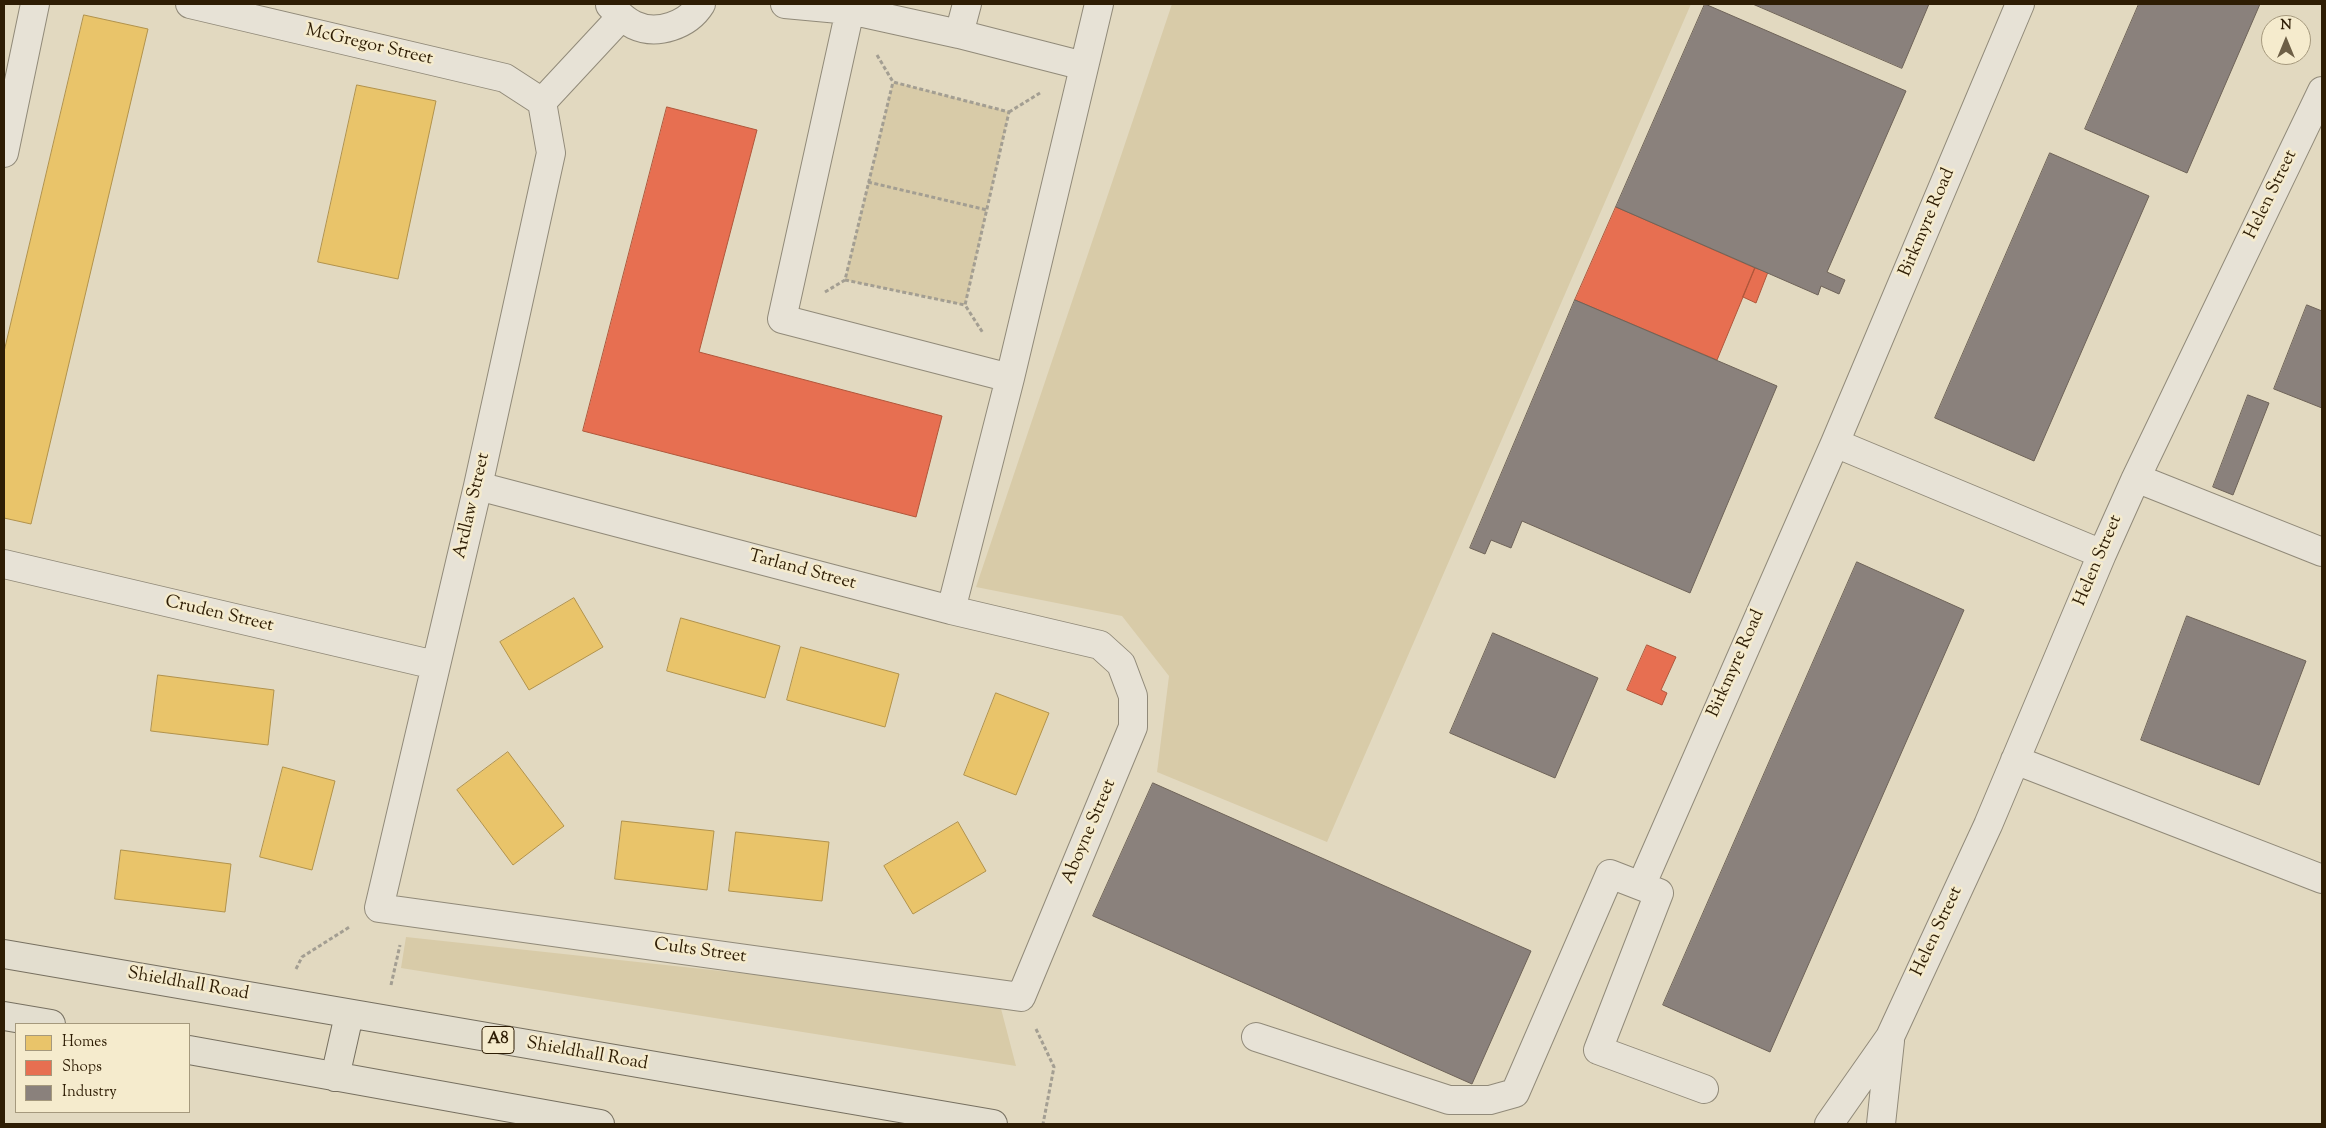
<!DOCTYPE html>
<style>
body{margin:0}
#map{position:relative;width:2326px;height:1128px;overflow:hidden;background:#e2d9c0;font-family:"Sorts Mill Goudy",serif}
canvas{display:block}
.frame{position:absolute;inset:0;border:5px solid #2e1d04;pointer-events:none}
.legend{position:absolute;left:15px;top:1023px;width:175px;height:90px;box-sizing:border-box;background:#f5ebcd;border:1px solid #a5997d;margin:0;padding:6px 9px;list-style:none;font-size:15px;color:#2e1d04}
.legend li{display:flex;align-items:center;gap:10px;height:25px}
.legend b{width:25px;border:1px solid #a5997d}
.north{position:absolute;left:2261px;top:15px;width:50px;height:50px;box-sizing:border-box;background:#f5ebcd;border:1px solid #a5997d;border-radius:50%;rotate:0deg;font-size:14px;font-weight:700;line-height:20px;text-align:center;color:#2e1d04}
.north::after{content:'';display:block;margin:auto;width:18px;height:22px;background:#6d5f46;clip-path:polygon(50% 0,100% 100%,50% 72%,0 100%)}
</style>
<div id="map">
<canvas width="2326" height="1128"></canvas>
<div class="frame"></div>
<ul class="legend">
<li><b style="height:14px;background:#e9c46a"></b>Homes</li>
<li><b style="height:14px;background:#e76f51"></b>Shops</li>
<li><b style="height:14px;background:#8a817c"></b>Industry</li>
</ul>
<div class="north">N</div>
</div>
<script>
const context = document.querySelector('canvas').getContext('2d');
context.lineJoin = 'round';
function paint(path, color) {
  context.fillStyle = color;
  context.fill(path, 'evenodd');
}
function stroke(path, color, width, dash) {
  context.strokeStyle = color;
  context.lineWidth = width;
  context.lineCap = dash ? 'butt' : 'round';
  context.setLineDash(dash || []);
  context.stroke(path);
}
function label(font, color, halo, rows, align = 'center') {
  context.font = font + ' "Sorts Mill Goudy",serif';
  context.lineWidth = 5;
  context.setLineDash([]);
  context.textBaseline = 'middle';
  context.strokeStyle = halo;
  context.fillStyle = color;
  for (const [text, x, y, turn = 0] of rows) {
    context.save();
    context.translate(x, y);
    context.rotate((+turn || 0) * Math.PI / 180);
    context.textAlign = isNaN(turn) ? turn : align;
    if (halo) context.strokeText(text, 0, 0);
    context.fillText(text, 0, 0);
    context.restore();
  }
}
const green = new Path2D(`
 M1172 4H1691L1327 842 1157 772 1169 676 1122 616 976 587Z
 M893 82 1009 112 965 305 845 280Z
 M406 937 999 1001 1016 1066 401 968Z`);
const homes = new Path2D(`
 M84 15 148 29 31 524 4 518V352Z
 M357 85 436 101 398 279 318 262Z
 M574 598 603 647 529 690 500 642Z
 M681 618 780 646 765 698 667 671Z
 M801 647 899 674 885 727 787 700Z
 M158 675 274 690 268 745 151 731Z
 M996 693 1049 713 1016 795 964 775Z
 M508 752 564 826 513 865 457 790Z
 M283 767 335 781 312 870 260 857Z
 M622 821 714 831 707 890 615 879Z
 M958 822 986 871 913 914 884 866Z
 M736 832 829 842 822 901 729 891Z
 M121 850 231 864 225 912 115 899Z`);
const shops = new Path2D(`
 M667 107 757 130 699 352 942 416 916 517 583 431Z
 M1616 207 1755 268 1717 360 1575 300Z
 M1755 268 1768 272 1756 303 1743 297Z
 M1647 645 1676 657 1661 690 1667 693 1662 705 1627 690Z`);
const industry = new Path2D(`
 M1705 4 1906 91 1827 272 1845 280 1839 294 1821 286 1818 295 1616 207Z
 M1753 4H1929L1902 68Z
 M2139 4H2260L2187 173 2085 129Z
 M2050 153 2149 196 2034 461 1935 418Z
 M1575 300 1777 386 1690 593 1522 521 1511 548 1491 540 1485 554 1470 548Z
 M2307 305 2322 311V408L2274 389Z
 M2248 395 2269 403 2233 495 2213 487Z
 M1857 562 1964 610 1770 1052 1663 1005Z
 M2187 616 2306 661 2259 785 2141 740Z
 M1493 633 1598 678 1555 778 1450 733Z
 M1153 783 1531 951 1472 1084 1093 916Z`);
const path = new Path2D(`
 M877 55 893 82 1009 112 965 305 983 333
 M1009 112 1040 93
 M868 182 987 210
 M845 280 965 305
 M825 292 845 280 893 82
 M296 969 302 957 351 926
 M391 985 400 945
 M1036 1029 1054 1067 1043 1124`);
const minor = new Path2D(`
 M190 4 505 78 542 102
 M785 4 850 10 959 34 1084 66
 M610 5C617 13 624 20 634 25 657 36 688 25 701 4
 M850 10 782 319 1010 378 1099 4
 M959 34 967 4
 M542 102 621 17
 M4 153 35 4
 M1835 443 2102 554
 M2136 478 2322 552
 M478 486 951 610 1100 645 1121 664 1133 696V727L1021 997 379 908 478 486 551 153 542 102
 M4 564 435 665
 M951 610 1010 378
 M2015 760 2322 879
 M1641 886 1835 443 2020 4
 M1256 1037 1449 1100H1490L1515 1093 1610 874 1659 893 1598 1050 1704 1089
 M1829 1124 1890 1037 1988 825 2102 554 2136 478 2322 91
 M1881 1124 1890 1041`);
const major = new Path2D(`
 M4 954 993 1124
 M4 1016 51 1024
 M189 1050 600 1124
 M335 1077 349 1015`);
const shields = [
 [498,1040,32]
];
const shieldNames = [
 ["A8",498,1040]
];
const streetNames = [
 ["McGregor Street",369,46,13],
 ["Helen Street",2272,195,-64],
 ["Birkmyre Road",1928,223,-67],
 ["Ardlaw Street",473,506,-77],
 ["Helen Street",2099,561,-67],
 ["Tarland Street",802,571,15],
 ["Cruden Street",219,615,13],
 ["Birkmyre Road",1737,664,-66],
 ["Aboyne Street",1090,832,-67],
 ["Helen Street",1938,932,-65],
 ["Cults Street",700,952,8],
 ["Shieldhall Road",188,985,10],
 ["Shieldhall Road",587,1055,10]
];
paint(green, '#d8cba8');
paint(homes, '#e9c46a');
stroke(homes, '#b1924b', 1);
paint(shops, '#e76f51');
stroke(shops, '#b0563a', 1);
paint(industry, '#8a817c');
stroke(industry, '#6e6358', 1);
stroke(minor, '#918a79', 30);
stroke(major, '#777060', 30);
stroke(path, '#a39e92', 3, [4, 2.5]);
stroke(minor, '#e7e2d6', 28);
stroke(major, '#e3decf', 28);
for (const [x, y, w] of shields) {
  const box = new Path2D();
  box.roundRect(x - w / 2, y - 13.5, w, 27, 4);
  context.fillStyle = '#f5ebcd';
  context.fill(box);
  stroke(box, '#2e1d04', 1);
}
label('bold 16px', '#2e1d04', null, shieldNames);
label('18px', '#2e1d04', '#f5ebcd', streetNames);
</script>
